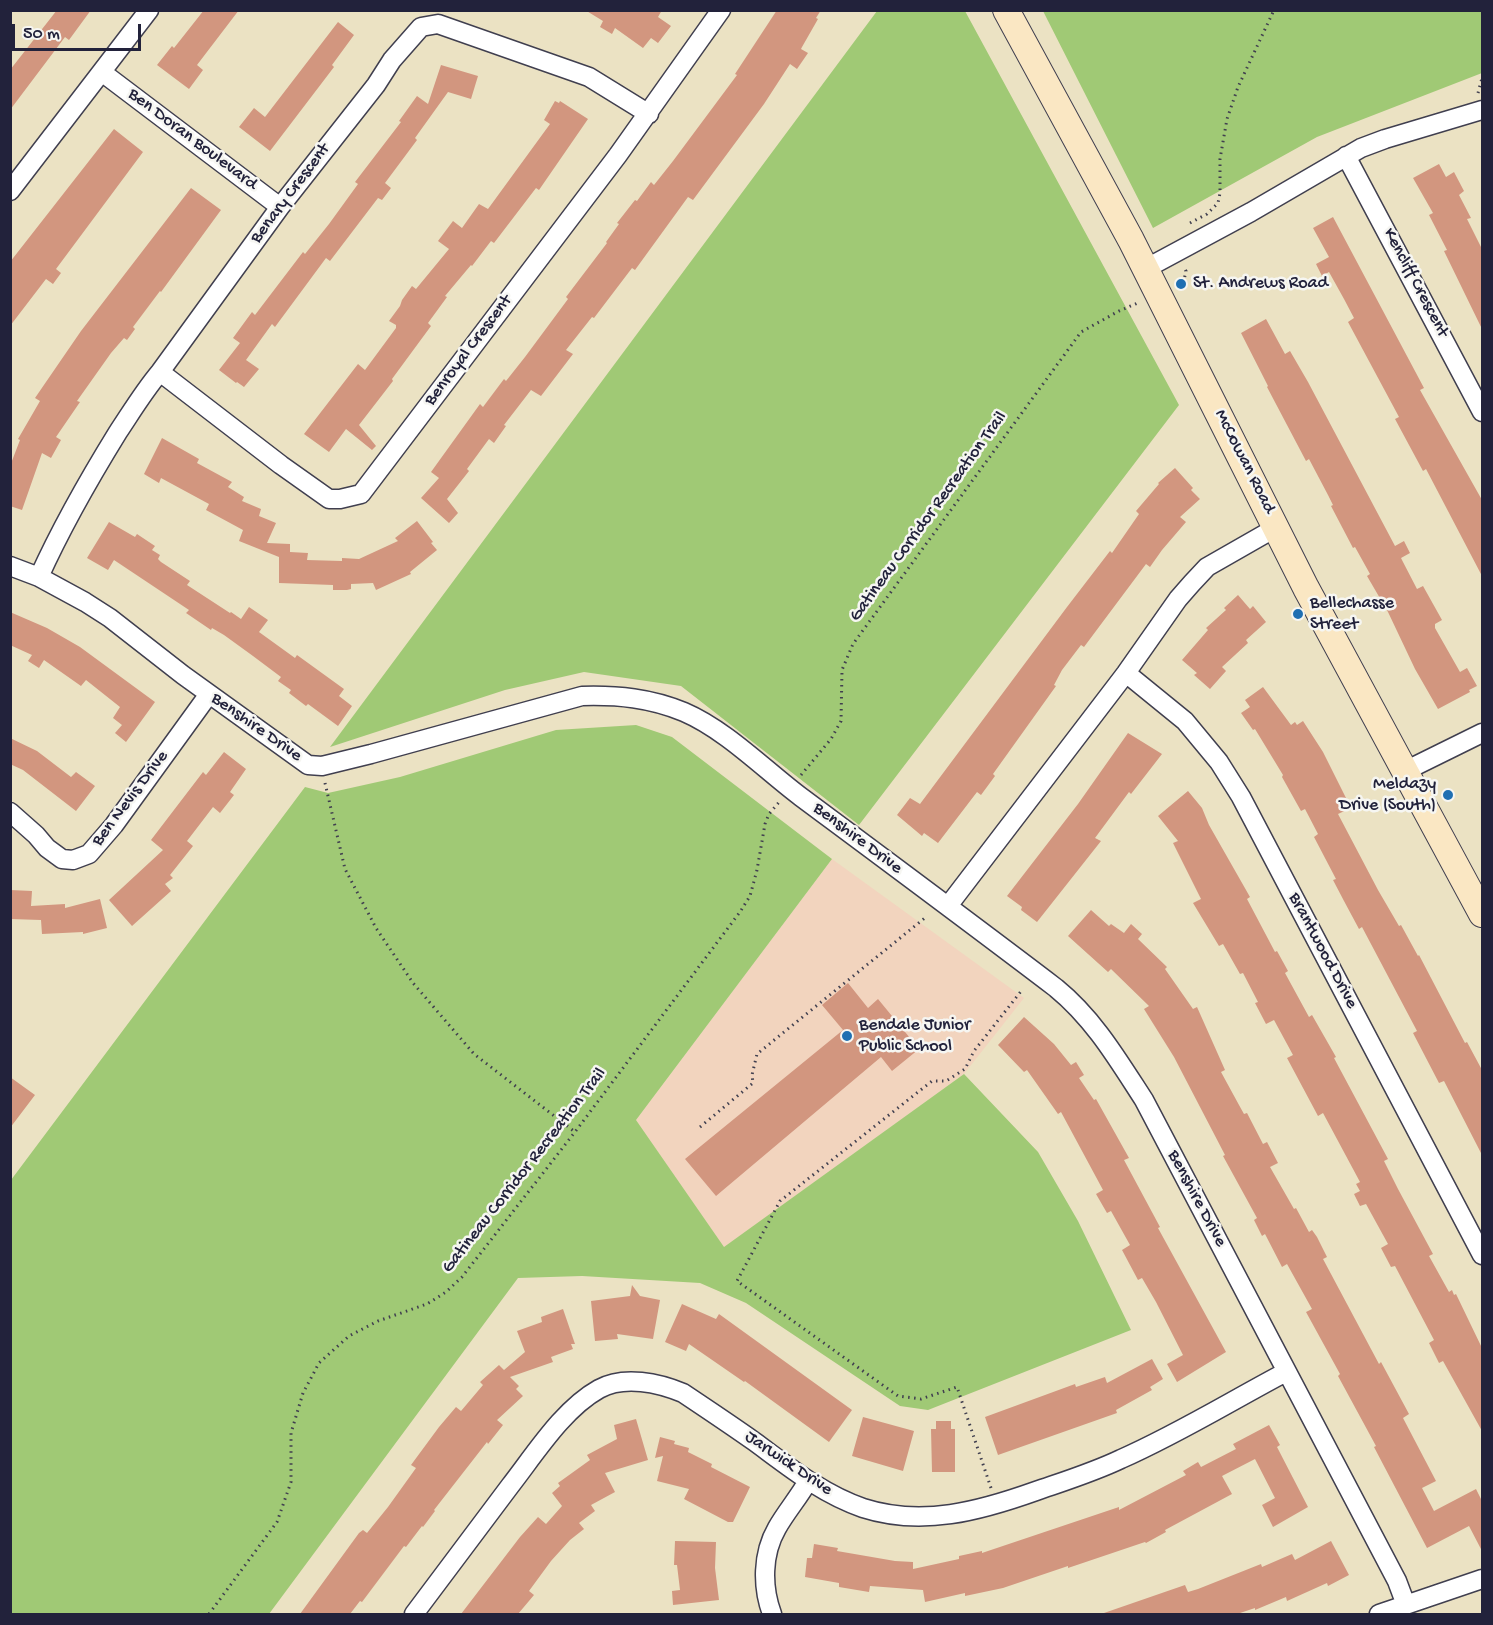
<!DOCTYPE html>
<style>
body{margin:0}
#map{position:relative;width:1493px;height:1625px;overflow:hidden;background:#ebe2c3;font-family:"Gochi Hand",sans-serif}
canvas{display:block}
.frame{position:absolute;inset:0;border:12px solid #22223b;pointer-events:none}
.scale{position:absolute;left:12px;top:24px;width:129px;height:27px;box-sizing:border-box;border:3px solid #22223b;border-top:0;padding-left:8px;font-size:18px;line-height:21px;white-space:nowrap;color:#22223b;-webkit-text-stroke:4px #f6f6f2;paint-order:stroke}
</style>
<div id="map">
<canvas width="1493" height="1625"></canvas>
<div class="frame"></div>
<div class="scale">50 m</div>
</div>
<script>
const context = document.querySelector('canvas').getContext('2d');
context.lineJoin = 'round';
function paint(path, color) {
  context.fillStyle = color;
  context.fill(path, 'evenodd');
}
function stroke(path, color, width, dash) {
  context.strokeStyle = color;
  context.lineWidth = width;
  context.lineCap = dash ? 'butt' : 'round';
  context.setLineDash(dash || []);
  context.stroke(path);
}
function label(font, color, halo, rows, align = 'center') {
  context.font = font + ' "Gochi Hand",sans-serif';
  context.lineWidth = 5;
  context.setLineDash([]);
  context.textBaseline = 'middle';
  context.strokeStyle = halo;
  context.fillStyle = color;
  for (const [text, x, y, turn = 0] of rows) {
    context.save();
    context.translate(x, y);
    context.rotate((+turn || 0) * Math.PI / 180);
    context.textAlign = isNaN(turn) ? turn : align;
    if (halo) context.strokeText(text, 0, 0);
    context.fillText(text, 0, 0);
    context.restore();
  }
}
const built = new Path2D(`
 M832 859 1024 998 964 1074 724 1248 636 1120Z`);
const green = new Path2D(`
 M877 11H965L1179 405 859 825 681 686 584 672 505 690 330 747Z
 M1043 11H1482V73L1317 137 1153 228Z
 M636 725 672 737 832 859 636 1120 724 1247 964 1074 1038 1152 1078 1221 1131 1330 928 1410 900 1406 746 1303 700 1283 582 1276 518 1278 269 1614H11V1180L305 787 328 793 400 777 556 730Z`);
const building = new Path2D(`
 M57 10H91L69 40 65 37 10 110V70Z
 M204 10H239L197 65 203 70 189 89 157 65 172 46 174 48Z
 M585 10H662L658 17 671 26 658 43 651 38 643 48 615 28 612 34 600 27 603 21Z
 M777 10H821L816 18 818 19 802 47 801 49 808 53 797 69 790 64 764 104 693 200 688 197 635 270 632 268 594 318 592 317 566 350 573 354 541 396 531 390 504 425 506 426 494 443 489 439 467 469 469 471 447 499 458 513 449 523 421 498 439 478 431 472 480 404 483 407 504 379 506 381 525 357 568 299 566 297 607 243 606 242 619 224 617 223 635 200 637 201 651 182 654 185 673 161 737 75 735 74Z
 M338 22 354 35 332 65 334 67 270 151 239 127 254 108 265 117Z
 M441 65 478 76 471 99 448 92 415 138 417 140 385 183 391 188 382 200 378 198 330 261 326 258 275 327 272 324 246 360 259 369 244 387 237 382 236 383 219 370 240 343 233 338 252 312 255 315 303 252 305 254 329 224 358 184 355 182 401 122 399 121 417 96 428 104Z
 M555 101 559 103 560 101 588 119 539 190 536 188 494 243 491 241 472 266 471 265 445 296 447 297 428 323 431 326 392 379 393 381 359 425 376 446 372 450 346 429 329 452 304 434 358 364 365 370 396 328V325L389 321 400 306 402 300 412 286 416 289 449 249 438 241 453 221 462 228 479 204 488 209 550 124 544 120Z
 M114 129 143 152 56 269 61 273 53 284 46 279 10 326V262Z
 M1439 164 1446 177 1454 172 1464 191 1459 195 1471 218 1467 219 1482 249V329L1444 251 1447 250 1429 215 1433 213 1413 178Z
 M191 188 221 210 161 292 160 291 133 327 135 329 127 340 124 338 111 353 77 401 80 402 56 437 61 440 51 458 42 453 22 510 10 506V466L20 440 18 439 40 401 35 398 81 331Z
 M1333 217 1424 388 1420 390 1482 500V576L1426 469 1423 471 1395 419 1399 417 1348 322 1354 318 1344 299 1329 272 1322 276 1316 264 1329 257 1313 228Z
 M1266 319 1285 354 1290 351 1308 382 1395 546 1404 541 1410 553 1401 558 1403 562 1417 589 1423 586 1442 620 1435 624V628L1460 672 1467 668 1477 686 1469 690 1470 692 1438 709 1415 669 1388 612 1367 576 1370 574 1355 547 1353 548 1331 506 1333 505 1328 495 1309 459 1306 461 1267 387 1268 386 1241 333Z
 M162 438 199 459 197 463 232 482 228 487 244 497 242 501 261 509 259 516 276 523 267 543 290 544V552L308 553 307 560 342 561V558L359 559 398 541 395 538 417 521 433 542 431 543 437 550 410 572 411 574 376 590 373 583 351 584V589L347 590H333V585L279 583V557L239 541 243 530 206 510 209 504 161 478 159 483 144 474Z
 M1175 468 1193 488 1191 490 1200 499 1180 517 1186 522 1162 550 1150 567 1146 564 1084 647 1081 645 1062 670 1054 685 1056 686 993 774 995 776 981 795 977 792 938 843 924 833 922 836 897 815 910 798 920 804 1067 607 1110 551 1112 553 1139 514 1136 511 1159 484 1158 483Z
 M109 522 135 537 137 534 155 546 152 550 160 555 158 559 161 562 190 581 187 585 230 613 231 612 241 619 249 607 268 620 259 632 295 658 297 655 344 689 339 696 352 706 338 726 308 704 306 706 289 693 291 690 278 681 281 677 253 656 224 635 212 628 211 630 186 613 189 610 114 560 108 570 87 558Z
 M1238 595 1250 609 1253 606 1266 622 1246 640 1248 643 1222 667 1226 671 1210 689 1194 675 1197 673 1182 660 1208 630 1206 628 1226 610 1224 608Z
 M10 612 47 628 80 647 155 702 126 742 115 733 122 725 113 718 120 707 86 680 81 686 44 660 39 668 28 661 32 655 10 645Z
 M1263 687 1291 725 1295 722 1297 725 1303 721 1323 752 1351 808 1338 814 1378 890 1399 926 1401 925 1418 956 1419 955 1465 1043 1467 1042 1482 1070V1155L1444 1081 1439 1083 1413 1033 1417 1031 1362 927 1359 929 1344 901 1333 880 1336 879 1314 837 1318 834 1305 809 1301 811 1282 777 1283 775 1255 729 1253 730 1241 713 1250 707 1245 700Z
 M1128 733 1162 754 1131 794 1129 792 1095 838 1101 841 1037 922 1021 910 1022 907 1007 896 1078 804Z
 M10 738 37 751 71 777 76 772 95 786 76 811 23 770 10 764Z
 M224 752 246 769 230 792 234 795 220 813 213 807 187 841 193 846 170 875 173 878 165 884 171 891 132 926 109 900 163 850 151 840 203 772 206 775Z
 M1188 791 1202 808 1209 825 1250 897 1247 899 1275 952 1277 951 1288 971 1285 973 1309 1017 1312 1015 1336 1057 1334 1058 1388 1159 1384 1161 1398 1189 1433 1254 1429 1256 1449 1292 1452 1290 1454 1295 1456 1294 1482 1348V1431L1443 1361 1439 1363 1429 1343 1434 1340 1395 1266 1391 1267 1381 1248 1388 1244 1366 1204 1360 1206 1354 1194 1360 1191 1356 1184 1360 1182 1323 1113 1318 1116 1287 1058 1293 1055 1274 1020 1266 1024 1255 1003 1258 1002 1243 973 1240 974 1223 944 1219 946 1193 903 1201 899 1173 843 1178 841 1158 816Z
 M10 890 32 891 31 906 65 904V908L100 899 107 928 83 934V932L42 934 41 920 10 919Z
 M1091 910 1109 926 1111 924 1124 933 1131 924 1142 934 1138 939 1167 967 1165 969 1193 1009 1197 1007 1225 1070 1221 1072 1239 1105 1244 1114 1247 1113 1263 1144 1267 1142 1278 1163 1270 1167 1294 1209 1296 1208 1309 1232 1312 1230 1317 1237 1327 1257 1323 1259 1379 1364 1381 1362 1409 1414 1403 1418 1436 1481 1422 1488 1434 1511 1476 1489 1482 1501V1551L1469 1526 1427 1548 1374 1447 1376 1446 1338 1376 1340 1374 1306 1312 1312 1309 1287 1264 1282 1267 1265 1234 1262 1236 1254 1220 1257 1218 1223 1156 1225 1155 1174 1057 1144 1009 1149 1006 1111 969 1108 972 1068 936Z
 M848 983 868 1008 878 999 919 1049 892 1071 881 1057 716 1196 685 1159 843 1030 822 1005Z
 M1024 1017 1054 1044 1071 1065 1076 1062 1084 1075 1079 1078 1094 1100 1096 1099 1129 1158 1124 1160 1160 1227 1158 1228 1226 1352 1177 1382 1167 1364 1183 1355 1156 1302 1142 1278 1138 1280 1122 1250 1130 1245 1111 1211 1107 1213 1096 1194 1103 1190 1061 1112 1058 1114 1027 1070 1024 1072 998 1045Z
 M10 1077 35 1095 10 1128Z
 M632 1285 640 1296 660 1300 653 1339 617 1334 618 1339 595 1341 591 1301 630 1296Z
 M682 1304 716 1319 719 1314 852 1410 829 1442 745 1381 744 1382 689 1344 686 1351 665 1342Z
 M563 1309 575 1344H571L573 1349 551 1357 553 1362 510 1377 519 1386 516 1389 523 1396 497 1420 503 1425 488 1444 487 1442 434 1510 435 1511 423 1527 422 1526 406 1547 404 1546 362 1602 360 1601 350 1614H300L359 1533 363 1530 367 1533 388 1507 416 1468 411 1465 439 1427 456 1407 461 1411 483 1385 480 1382 499 1365 504 1370 525 1352 517 1331 542 1322 541 1317Z
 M1152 1359 1163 1379 1150 1387 1152 1390 1116 1410 1117 1413 998 1455 985 1417 1075 1384 1076 1387 1105 1377 1107 1383Z
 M863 1417 914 1431 903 1471 852 1456Z
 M636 1419 648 1460 605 1473 615 1492 591 1505 595 1511 579 1523 584 1529 570 1540 551 1561 529 1591 534 1595 518 1614H461L520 1537 538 1517 546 1524 562 1506 552 1493 560 1486 558 1483 590 1460 587 1455 617 1439 614 1425Z
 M936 1421H951V1429H955V1472H932L931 1429H936Z
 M1269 1425 1280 1445 1277 1447 1308 1507 1273 1527 1262 1505 1275 1498 1255 1459 1222 1476 1232 1494 1165 1530 1166 1532 1146 1543 1145 1542 1068 1568V1566L1003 1588 965 1596V1593L925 1602 923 1590 870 1586 869 1592 839 1587V1583L805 1577 807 1558H812L814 1544 838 1548 837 1551 895 1561 913 1562V1569L959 1559V1556L982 1551V1553L1119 1507V1510L1186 1475 1183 1471 1198 1462 1201 1467 1236 1449 1233 1444Z
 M660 1437 675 1441 674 1444 689 1448 688 1452 712 1464 711 1467 750 1487 733 1522H728L684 1499 689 1489 657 1481 663 1456 655 1458Z
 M675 1541 716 1542 715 1568 719 1600 673 1605 672 1591 680 1590 677 1565H674Z
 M1331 1541 1349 1575 1328 1586 1327 1583 1287 1601 1286 1597 1255 1610V1608L1237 1614H1105L1104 1613 1185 1585 1188 1592 1198 1589 1261 1564 1262 1567 1292 1554 1295 1560Z`);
const path = new Path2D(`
 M1478 93 1482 78
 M1190 223 1207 214 1218 203 1220 193V159L1227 119 1238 87 1274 10
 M1176 284 1184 280 1186 271 1184 267
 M801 775 831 739 841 721 842 670 853 644 1081 332 1119 311 1140 302
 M325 783 345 869 376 928 413 983 474 1054 575 1132
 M700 1127 753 1083 752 1075 757 1054 926 917
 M991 1488 957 1387 921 1399 898 1396 737 1281 780 1201 932 1081H946L965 1069 974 1051 1022 990
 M209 1614 277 1522 291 1482V1433L303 1393 319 1363 349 1336 378 1321 427 1304 446 1292 462 1277 575 1132 740 912 750 896 757 870 765 824 769 814 780 801`);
const minor = new Path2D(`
 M103 73 280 207
 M1346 156 1482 412
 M10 191 149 10
 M1145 269 1251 212 1361 148 1385 139 1482 110
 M160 372 281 465 329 499H340L361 494 618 155 721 10
 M10 566 39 577 85 602 110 618 183 675 308 765 322 766 371 754 582 696C618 695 650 698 684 712 726 730 765 770 801 797 887 861 972 924 1056 988 1094 1019 1118 1060 1144 1100L1397 1581 1406 1605
 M39 577C62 526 89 479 118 432 132 411 144 391 160 372L280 207 376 85 392 60 421 27 438 24 589 77 649 114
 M1126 673 1185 721 1219 762 1241 797 1482 1255
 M1407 770 1482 733
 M10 812 36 835 47 848 62 859 73 860 89 854 114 825 209 694
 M948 906 1126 673 1178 599 1192 583 1207 567 1277 527
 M414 1614C446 1572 478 1529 510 1486 535 1454 563 1409 599 1389 624 1375 659 1383 683 1393 707 1409 731 1425 755 1442 789 1467 822 1494 863 1508 922 1527 980 1511 1036 1491 1065 1481 1094 1472 1121 1459 1178 1434 1231 1401 1286 1372
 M772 1614C762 1587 762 1554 777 1528 786 1512 799 1497 808 1481
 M1379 1614 1482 1579`);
const secondary = new Path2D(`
 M1006 10 1131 240 1306 588 1482 914`);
const markers = [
 [1181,284,6,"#1f6fb2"],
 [1298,614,6,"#1f6fb2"],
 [1448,795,6,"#1f6fb2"],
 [847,1036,6,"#1f6fb2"]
];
const streetNames = [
 ["Ben Doran Boulevard",192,140,37],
 ["Benary Crescent",291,194,-53],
 ["Kencliff Crescent",1415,283,62],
 ["Benroyal Crescent",469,351,-53],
 ["McCowan Road",1244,462,63],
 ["Gatineau Corridor Recreation Trail",929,517,-54],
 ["Benshire Drive",256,728,35],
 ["Ben Nevis Drive",131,799,-53],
 ["Benshire Drive",857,839,37],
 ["Brantwood Drive",1322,951,62],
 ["Gatineau Corridor Recreation Trail",525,1171,-52],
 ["Benshire Drive",1196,1199,62],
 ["Jarwick Drive",788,1464,34]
];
const poiNames = [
 ["St. Andrews Road",1193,284],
 ["Bellechasse",1310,604],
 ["Street",1310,625],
 ["Meldazy",1436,785,"right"],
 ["Drive (South)",1436,806,"right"],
 ["Bendale Junior",859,1026],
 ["Public School",859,1047]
];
paint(built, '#f2d4be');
paint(green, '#a0c975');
paint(building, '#d2967f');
stroke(minor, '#403f4f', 21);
stroke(secondary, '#403f4f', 28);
stroke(path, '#403f4f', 3, [1.5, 4.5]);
stroke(minor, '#fff', 18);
stroke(secondary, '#fae7c3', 26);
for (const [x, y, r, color] of markers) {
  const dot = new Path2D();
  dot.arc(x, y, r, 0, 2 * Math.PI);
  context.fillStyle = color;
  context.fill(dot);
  stroke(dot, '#f6f6f2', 2);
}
label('18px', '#22223b', '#f6f6f2', streetNames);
label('18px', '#22223b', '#f6f6f2', poiNames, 'left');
</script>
